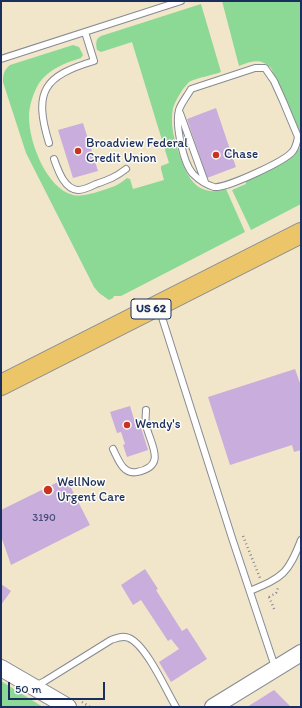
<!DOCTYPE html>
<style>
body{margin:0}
#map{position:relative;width:302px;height:708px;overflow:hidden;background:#f1e6ca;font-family:Itim,sans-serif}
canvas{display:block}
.frame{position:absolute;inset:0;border:2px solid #1b2f5e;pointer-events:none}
.scale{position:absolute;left:8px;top:682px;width:97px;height:18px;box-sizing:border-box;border:2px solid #1b2f5e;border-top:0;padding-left:5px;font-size:12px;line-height:14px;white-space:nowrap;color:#1b2f5e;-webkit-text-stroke:3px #fdfcf7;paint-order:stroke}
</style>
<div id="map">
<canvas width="302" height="708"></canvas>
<div class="frame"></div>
<div class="scale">50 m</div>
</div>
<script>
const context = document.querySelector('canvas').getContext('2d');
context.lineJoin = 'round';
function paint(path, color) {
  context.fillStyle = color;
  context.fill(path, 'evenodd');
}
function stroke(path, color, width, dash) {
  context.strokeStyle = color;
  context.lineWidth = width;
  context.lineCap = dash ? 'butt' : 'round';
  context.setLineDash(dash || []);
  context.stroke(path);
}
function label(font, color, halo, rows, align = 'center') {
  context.font = font + ' Itim,sans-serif';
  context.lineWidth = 3;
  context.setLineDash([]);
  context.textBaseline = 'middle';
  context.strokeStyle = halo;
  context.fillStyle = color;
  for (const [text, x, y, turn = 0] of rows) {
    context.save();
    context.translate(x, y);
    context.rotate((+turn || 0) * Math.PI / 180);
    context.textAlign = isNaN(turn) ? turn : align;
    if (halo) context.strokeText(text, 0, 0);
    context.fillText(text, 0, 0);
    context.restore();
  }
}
const green = new Path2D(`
 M222 1H301V136L271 68C260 58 253 61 239 66Z
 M201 4 221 72C213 75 196 78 189 82 187 84 185 87 183 89 179 95 175 102 173 108 170 124 174 139 179 154 187 177 197 198 226 189L245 232 121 296H114L113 298 109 300 99 293 94 287 26 153 3 82C3 74 4 70 10 65L73 45 79 47 83 55 81 58C65 63 48 69 38 85 33 94 29 106 29 117 29 142 46 188 73 195 82 198 108 189 117 185 121 183 124 180 127 178L130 179 133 189 164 180 161 169V166L169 163 132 42 101 52 97 50C96 44 95 39 101 36Z
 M301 141V204L251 230 232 190 246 184 245 178C262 172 300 163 301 141Z
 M1 681 43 707H1Z`);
const building = new Path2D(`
 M216 108 236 167 207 178 187 119Z
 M83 123 98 171 73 178 58 130Z
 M295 369 301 386V450L294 452 292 445 230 465 208 397Z
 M130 406 134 419 138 418 148 450 127 457 123 445 125 444 121 432 117 433 110 412Z
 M66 478 90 525 11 565 1 536V510Z
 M145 569 158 589 156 590 182 631 187 628 207 659 171 682 159 662 179 649 171 639 168 641 141 600 133 605 121 585Z
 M1 584 11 591 1 605Z
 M274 690 291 707H247Z`);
const path = new Path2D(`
 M243 536 260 578
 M269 597 276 593 278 588
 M269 597 275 611
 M82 702 90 707`);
const service = new Path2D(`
 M1 59 181 1
 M255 68H265L274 81 283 101 298 137C297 142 296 147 293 151 286 161 225 189 214 187 207 185 198 179 193 174 183 163 175 124 179 110 181 103 188 95 191 89Z
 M180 113 205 182
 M49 143C33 91 44 76 94 61L85 32
 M54 159C58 170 64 189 78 190 84 190 90 187 96 184 108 180 116 177 126 169
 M159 308 232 538 275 667
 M113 449C118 459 123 475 137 472 168 466 150 444 146 425 145 420 146 414 146 410
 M250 591C283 577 288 574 301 540
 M35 686 45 681 111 640C117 638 123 635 129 638 146 645 166 690 176 707`);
const tertiary = new Path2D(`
 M1 668 68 707
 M213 707 301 653`);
const primary = new Path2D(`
 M1 385 301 233`);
const markers = [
 [78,151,4,"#c8321e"],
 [216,155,4,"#c8321e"],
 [127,425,4,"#c8321e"],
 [48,490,5,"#c8321e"]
];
const numberNames = [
 ["3190",44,518]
];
const shields = [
 [151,309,40]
];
const shieldNames = [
 ["US 62",151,309]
];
const poiNames = [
 ["Broadview Federal",86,144],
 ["Credit Union",86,159],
 ["Chase",224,155],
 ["Wendy's",135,425],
 ["WellNow",57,483],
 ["Urgent Care",57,498]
];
paint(green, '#8cd895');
paint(building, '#c9addc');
stroke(service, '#868a94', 8);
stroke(tertiary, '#868a94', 18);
stroke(primary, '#868a94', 22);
stroke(path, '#868a94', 2.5, [1, 3]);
stroke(service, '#fff', 6);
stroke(tertiary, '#fff', 16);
stroke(primary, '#edc569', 20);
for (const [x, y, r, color] of markers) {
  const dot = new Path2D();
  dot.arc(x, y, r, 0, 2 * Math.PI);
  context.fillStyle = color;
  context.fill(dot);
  stroke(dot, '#fdfcf7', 1.5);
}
label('11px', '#464e7e', null, numberNames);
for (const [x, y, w] of shields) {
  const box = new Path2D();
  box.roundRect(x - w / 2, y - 10, w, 20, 3);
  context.fillStyle = '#fdfcf7';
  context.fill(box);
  stroke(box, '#1b2f5e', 1);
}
label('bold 12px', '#1b2f5e', null, shieldNames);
label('13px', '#1b2f5e', '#fdfcf7', poiNames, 'left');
</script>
